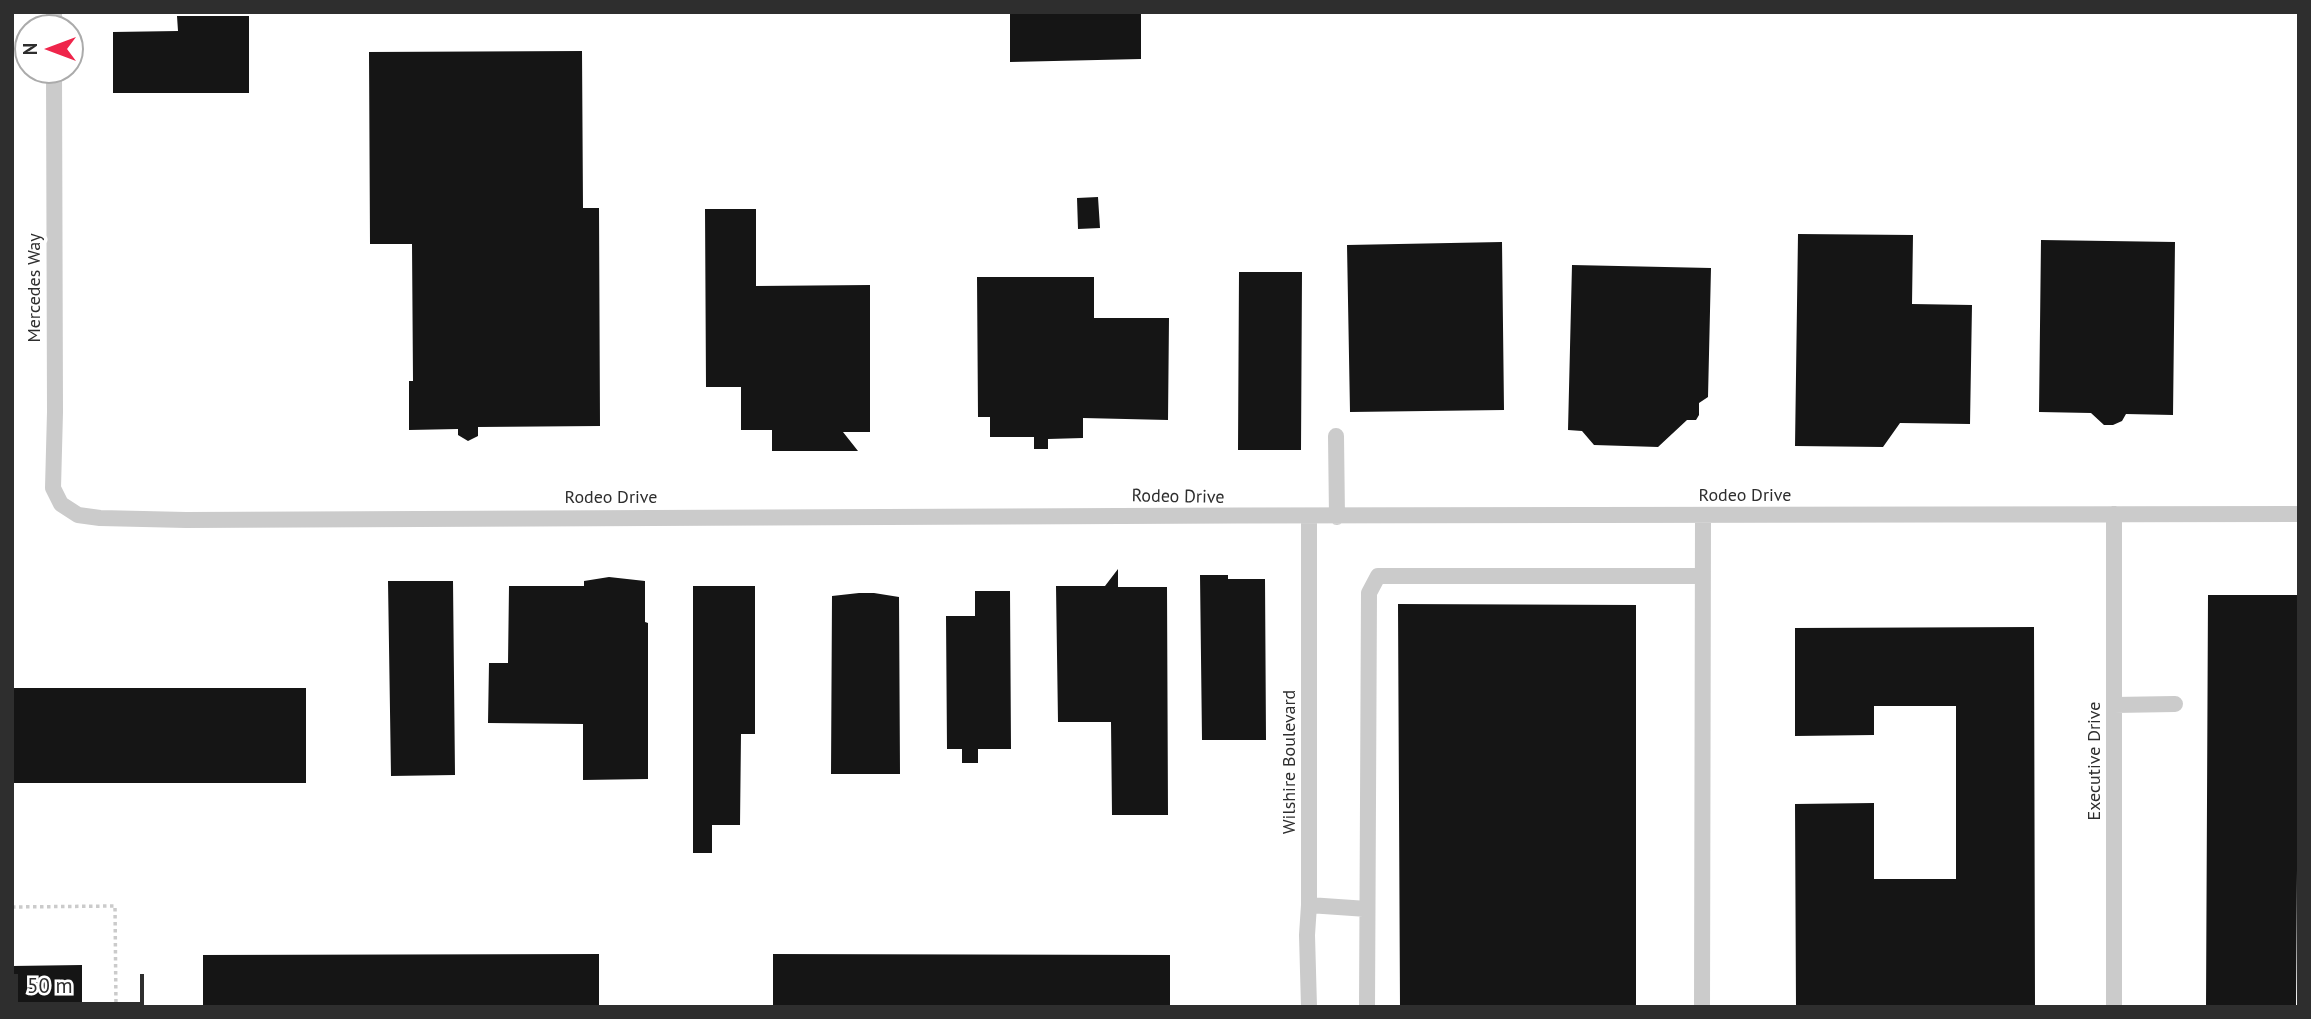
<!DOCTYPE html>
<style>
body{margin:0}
#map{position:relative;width:2311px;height:1019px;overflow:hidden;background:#fff;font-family:"PT Sans",sans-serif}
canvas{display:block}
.frame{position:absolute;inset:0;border:14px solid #2e2e2e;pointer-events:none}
.north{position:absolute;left:14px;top:14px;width:70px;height:70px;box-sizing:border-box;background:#fff;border:2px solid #ababab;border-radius:50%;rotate:270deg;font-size:19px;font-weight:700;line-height:28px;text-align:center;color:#2e2e2e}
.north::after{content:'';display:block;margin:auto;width:24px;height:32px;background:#ef254b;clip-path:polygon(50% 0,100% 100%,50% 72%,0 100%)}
.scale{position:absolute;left:14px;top:974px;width:130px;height:32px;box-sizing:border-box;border:4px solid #2e2e2e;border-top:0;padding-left:9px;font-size:21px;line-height:24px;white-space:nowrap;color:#2e2e2e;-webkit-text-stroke:5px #fff;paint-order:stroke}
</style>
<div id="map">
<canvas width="2311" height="1019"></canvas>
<div class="frame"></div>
<div class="north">N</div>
<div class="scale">50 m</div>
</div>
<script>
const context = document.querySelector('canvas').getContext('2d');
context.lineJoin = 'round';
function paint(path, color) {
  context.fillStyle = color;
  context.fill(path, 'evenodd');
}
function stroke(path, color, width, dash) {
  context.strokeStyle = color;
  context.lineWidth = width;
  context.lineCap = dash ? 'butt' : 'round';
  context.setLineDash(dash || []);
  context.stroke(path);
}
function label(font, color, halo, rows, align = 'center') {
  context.font = font + ' "PT Sans",sans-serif';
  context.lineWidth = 7;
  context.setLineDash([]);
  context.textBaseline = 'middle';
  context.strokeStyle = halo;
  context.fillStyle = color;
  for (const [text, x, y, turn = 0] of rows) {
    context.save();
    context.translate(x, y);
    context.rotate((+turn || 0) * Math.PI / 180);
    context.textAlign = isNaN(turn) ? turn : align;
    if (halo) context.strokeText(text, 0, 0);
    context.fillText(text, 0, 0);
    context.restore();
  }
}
const building = new Path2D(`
 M1010 12H1141V59L1010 62Z
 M177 16H249V93H113V32L178 31Z
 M582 51 583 208H599L600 426 478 427V436L468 441 458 435V429L409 430V381H413L412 244H370L369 52Z
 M1098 197 1100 228 1078 229 1077 198Z
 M705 209H756V286L870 285V432H843L858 451H772V430H741V387H706Z
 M1798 234 1913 235 1912 304 1972 305 1970 424 1900 423 1883 447 1795 446Z
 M2041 240 2175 242 2173 415 2126 414 2122 421 2113 425H2104L2091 413 2039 412Z
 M1502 242 1504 410 1350 412 1347 245Z
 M1572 265 1711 268 1708 397 1699 403V415L1696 420H1687L1658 447 1594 445 1582 431 1568 430Z
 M1239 272H1302L1301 450H1238Z
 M977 277H1094V318H1169L1168 420 1083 418V438L1048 439V449H1034V437H990V417H978Z
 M1118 569V587H1167L1168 815H1112L1111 722H1058L1056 586H1105Z
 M1200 575H1228V579H1265L1266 740H1202Z
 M609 577 645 581V622L648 623V779L583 780V724L488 723 489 663H508L509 586H584V581Z
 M388 581H453L455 775 391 776Z
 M693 586H755V734H741L740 825H712V853H693Z
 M975 591H1010L1011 749H978V763H962V749H947L946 616H975Z
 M859 593H874L899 597 900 774H831L832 596Z
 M2208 595H2299L2296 1007H2206Z
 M1398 604 1636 605V1007H1400Z
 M2034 627 2035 1007H1796L1795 804 1874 803V879H1956V706H1874V735L1795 736V628Z
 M12 688H306V783H12Z
 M599 954V1007H203V955Z
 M773 954 1170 955V1007H773Z
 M82 965V1007H12V966Z`);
const path = new Path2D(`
 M12 907 115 906 116 1007`);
const minor = new Path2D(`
 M54 12V28
 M54 70 55 412 53 488 61 504 78 515 100 518 186 520C890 516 1595 514 2299 514
 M1336 436 1337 517
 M2114 705 2175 704
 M1309 905 1367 909
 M1309 1007 1307 935 1309 905V517
 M1367 1007 1369 593 1378 576H1702
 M1702 1007 1703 516
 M2114 1007V514`);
const streetNames = [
 ["Mercedes Way",35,288,-90],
 ["Rodeo Drive",1745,496],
 ["Rodeo Drive",1178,497,1],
 ["Rodeo Drive",611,498],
 ["Executive Drive",2095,761,-90],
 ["Wilshire Boulevard",1290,762,-90]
];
paint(building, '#151515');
stroke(path, '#cbcbcb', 3.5, [3.5, 3.5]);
stroke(minor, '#cbcbcb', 16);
label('18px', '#2e2e2e', '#fff', streetNames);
</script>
